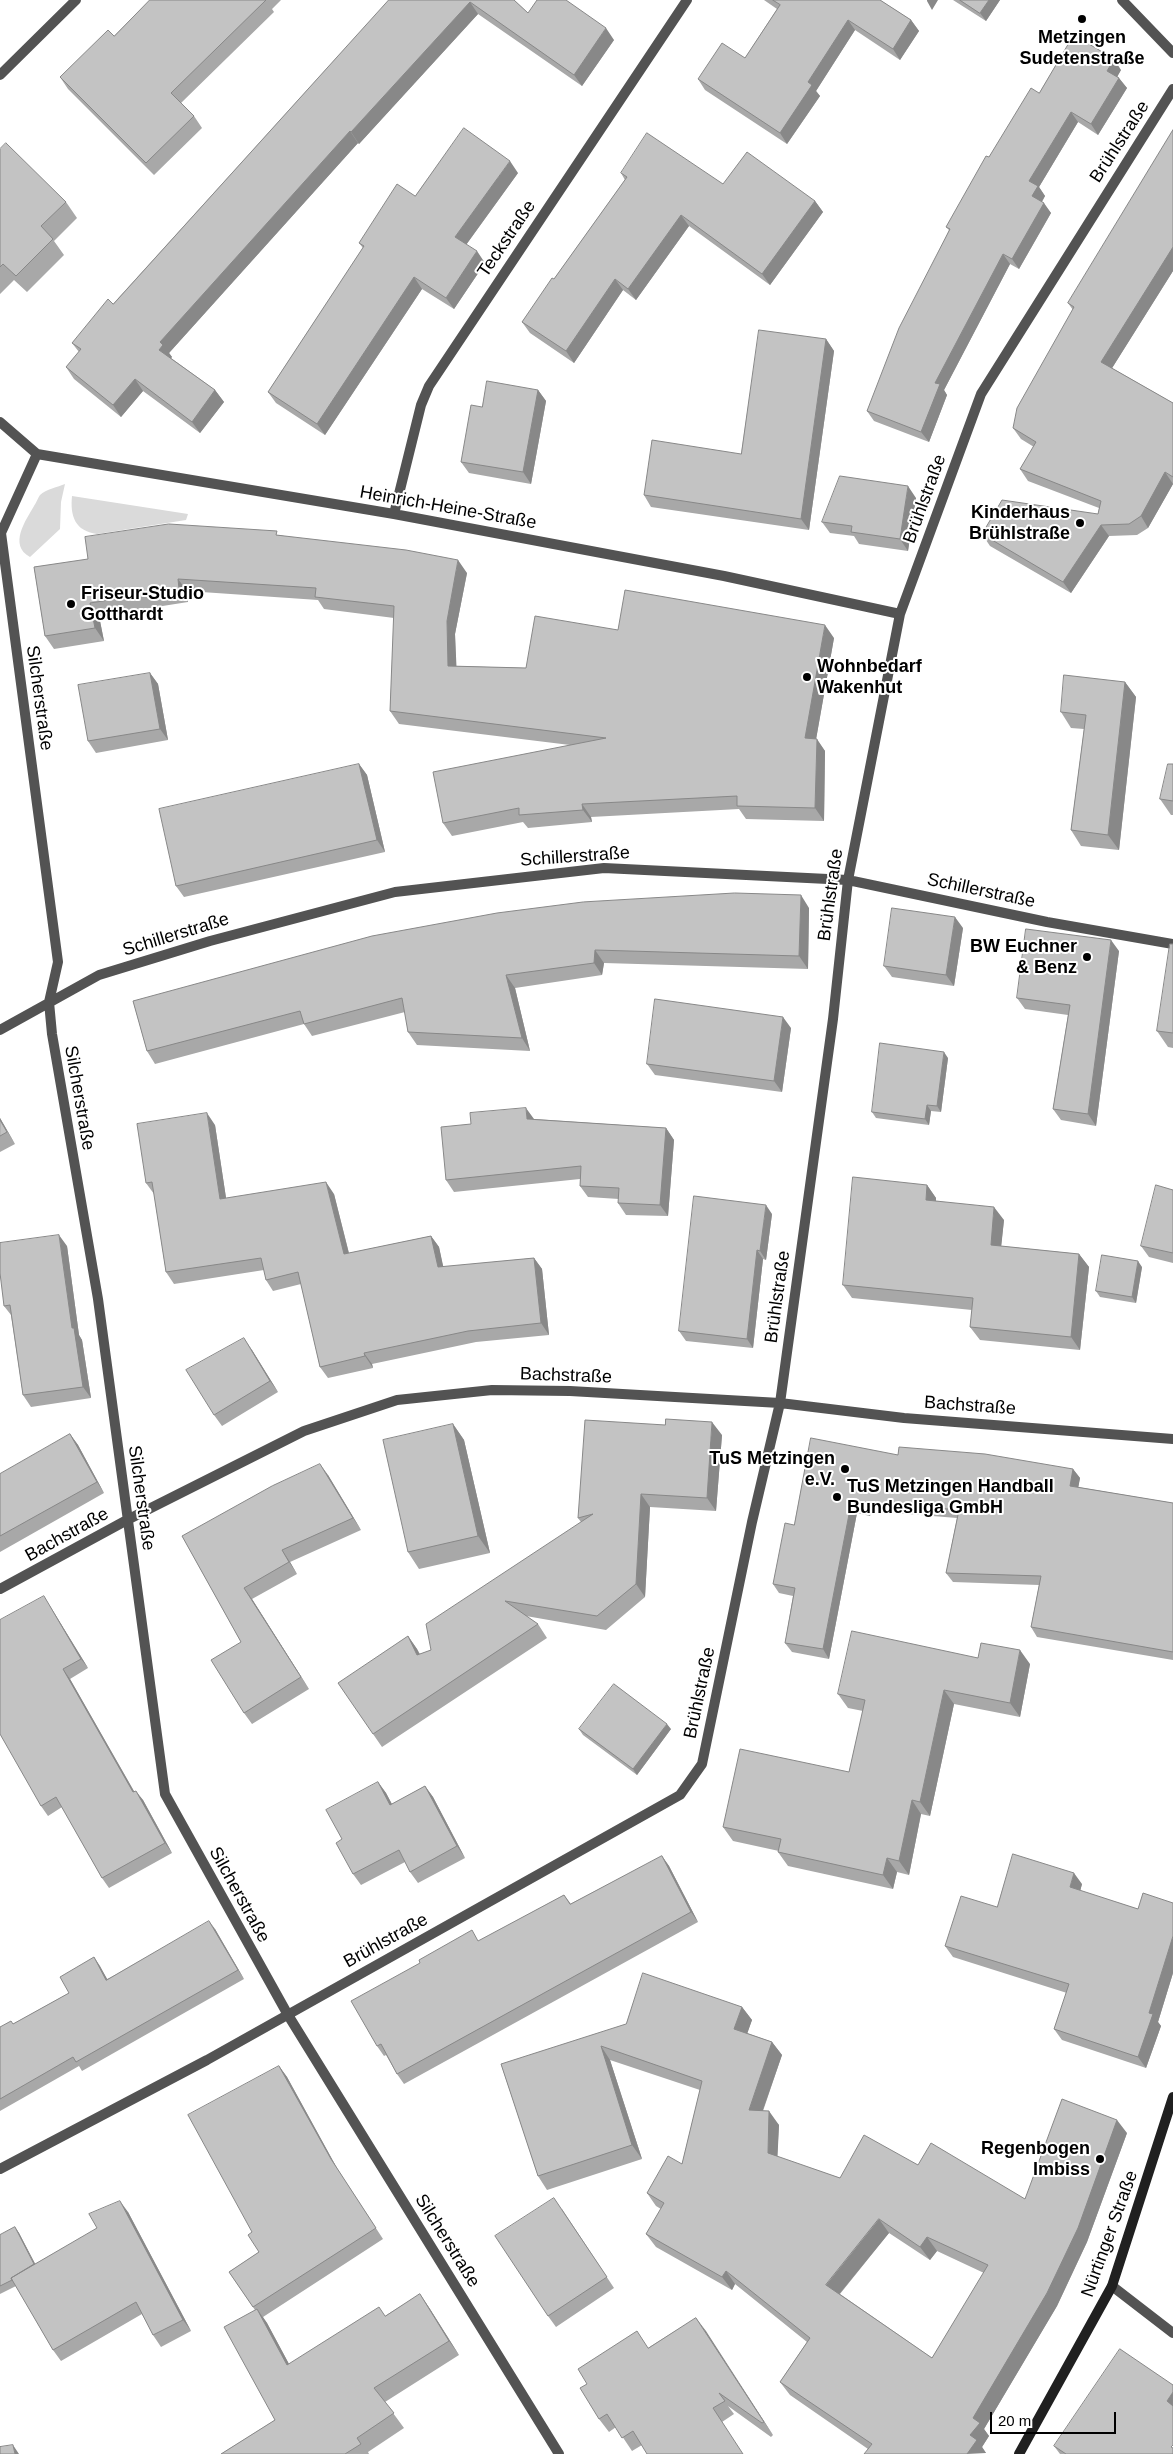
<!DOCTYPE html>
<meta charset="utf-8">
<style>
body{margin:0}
#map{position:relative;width:1173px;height:2454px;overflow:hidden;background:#fff;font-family:Helvetica,sans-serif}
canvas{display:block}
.scale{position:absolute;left:990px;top:2412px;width:126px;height:22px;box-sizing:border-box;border:2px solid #000;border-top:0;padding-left:6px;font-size:15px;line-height:18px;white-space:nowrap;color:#000;-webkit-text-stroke:4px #fff;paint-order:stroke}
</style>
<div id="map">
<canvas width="1173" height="2454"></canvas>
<div class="scale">20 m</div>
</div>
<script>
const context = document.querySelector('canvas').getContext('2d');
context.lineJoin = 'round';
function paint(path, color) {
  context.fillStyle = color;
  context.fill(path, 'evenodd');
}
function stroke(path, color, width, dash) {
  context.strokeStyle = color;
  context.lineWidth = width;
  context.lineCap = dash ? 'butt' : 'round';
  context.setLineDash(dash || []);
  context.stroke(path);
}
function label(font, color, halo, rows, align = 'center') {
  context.font = font + ' Helvetica,sans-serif';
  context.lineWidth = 4;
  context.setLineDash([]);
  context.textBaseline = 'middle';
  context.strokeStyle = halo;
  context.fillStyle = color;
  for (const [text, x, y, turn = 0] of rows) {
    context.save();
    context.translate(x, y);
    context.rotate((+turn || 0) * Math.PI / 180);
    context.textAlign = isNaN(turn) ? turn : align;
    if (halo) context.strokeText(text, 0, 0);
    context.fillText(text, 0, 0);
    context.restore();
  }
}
const green = new Path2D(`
 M65 484 61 502 60 529 30 557C8 545 26 520 34 506 36 503 38 498 40 495 46 489 58 487 65 484Z
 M72 496 188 514 186 520 97 534C75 531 70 516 72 496Z`);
const street = new Path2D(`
 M1122 0 1173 53
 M0 75 76 0
 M0 422 37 454 394 514 724 576 900 614
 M37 454 1 533 58 962 49 1002 52 1034 98 1299 165 1794 288 2015 559 2454
 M394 514 421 405 429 386 687 0
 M0 1030 99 975 210 941 395 892 604 868 848 880 1047 922 1173 944
 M0 1589 127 1520 304 1431 397 1400 492 1390 570 1391 780 1403 904 1418 1173 1439
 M0 2169 207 2060 680 1795 702 1764 752 1522 780 1403 833 1019 848 880 900 614 981 394 1173 89
 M1112 2286 1173 2333`);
const secondary = new Path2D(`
 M1019 2454 1112 2286 1173 2097`);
const wall = new Path2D(`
 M150 0H281L272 9 274 12 181 103 194 116 202 128 154 175 68 89 60 77 114 36Z
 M389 0H514L528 13 614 40 582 86 478 14 359 144 358 143 169 353 172 357 171 358 215 390 224 402 200 433 143 391 121 417 74 379 66 367 79 352 72 343 113 304Z
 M764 0H880L911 20 919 31 900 60 855 30 816 91 820 96 787 144 705 90 698 79 745 58 777 9Z
 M953 0H1000L986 21Z
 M1121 70 1117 76 1127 88 1098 135 1078 122 1039 187 1045 196 1042 202 1051 213 1019 269 1010 264 944 390 947 395 929 442 874 421 867 411 949 230 946 227 989 157 1039 93Z
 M1173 130V271L1112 368 1173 403V484L1148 528 1137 535 1109 536 1071 593 990 546 982 534 1098 514 1099 508 1028 481 1020 469 1034 447 1021 439 1013 428 1073 310 1068 303Z
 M0 149 66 202 77 218 54 241 64 255 27 292 14 280 0 294Z
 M518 173 466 245 485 263 454 309 422 289 325 435 276 403 268 392 363 248 359 243 415 196Z
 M621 173 723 184 815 201 823 212 770 285 689 226 636 300 623 290 574 363 530 333 522 322 554 279 625 180Z
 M826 339 834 351 809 530 651 507 644 495 741 454Z
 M538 390 546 401 531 484 469 473 461 462 482 407Z
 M916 498 908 551 859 544 854 536 830 533 822 522Z
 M279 535 467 573 455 634 456 666 526 668 618 630 834 638 816 739 825 751 824 821 746 819 739 809 591 817 592 822 528 828 523 822 452 836 443 823 570 745 399 724 390 711 394 618 324 609 318 600 187 591 188 602 99 616 104 641 54 649 45 636 34 567Z
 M150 673 158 684 168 740 96 753 88 741Z
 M1125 682 1136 697 1119 850 1081 846 1071 830 1084 729 1071 728 1061 712Z
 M359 764 367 775 385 852 184 897 176 886Z
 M1173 764V815H1171L1160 799Z
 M809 908 808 969 604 963 602 975 515 988 530 1051 417 1045 408 1032 405 1012 312 1036 304 1024 155 1064 147 1051 133 1001Z
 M963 928 954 986 892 977 884 966Z
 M1173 944V1048L1168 1047 1157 1031Z
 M1119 951 1096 1126 1061 1120 1053 1109 1068 1015 1025 1009 1017 998Z
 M791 1028 782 1092 655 1075 647 1064Z
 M948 1058 941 1112 931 1111 929 1125 876 1118 872 1112Z
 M0 1118 15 1144 0 1152Z
 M534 1119 666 1128 674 1140 668 1216 626 1215 618 1203 619 1199 588 1197 580 1186V1179L454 1192 446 1180Z
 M215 1125 226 1198 334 1194 349 1253 431 1236 439 1247 443 1267 534 1258 542 1269 549 1335 476 1342 372 1364 373 1368 328 1378 320 1367 301 1284 273 1291 266 1280 264 1270 174 1284 166 1272 154 1194 146 1183Z
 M927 1185 936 1198V1201L1004 1220 1001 1246 1079 1254 1089 1267 1080 1350 980 1340 970 1327 972 1310 852 1298 843 1285Z
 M1173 1190V1263L1149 1257 1141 1246Z
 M772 1214 766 1260 763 1259 753 1348 686 1341 679 1331Z
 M67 1246 79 1335 82 1340 91 1398 31 1407 23 1395 11 1315 4 1306Z
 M1142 1267 1136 1303 1100 1297 1096 1291Z
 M252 1350 278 1392 222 1426 214 1415Z
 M453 1424 464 1440 490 1553 419 1569 408 1552Z
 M70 1434 78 1445 104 1493 0 1552V1474Z
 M722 1435 716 1511 650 1507 645 1597 606 1630 526 1616 538 1624 547 1638 382 1747 373 1734 408 1636 417 1649 420 1654 431 1650 581 1522 578 1518Z
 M898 1455 1073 1469 1080 1478 1078 1487 1173 1503V1660L1037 1637 1031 1627 1039 1585 953 1582 946 1573 957 1518 871 1511 870 1516 857 1513 829 1659 792 1652 785 1643 793 1596 779 1593 773 1584 794 1525Z
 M328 1475 361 1530 290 1562 297 1574 252 1599 309 1689 252 1724 244 1713 241 1642 182 1536Z
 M50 1606 88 1668 70 1679 134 1791 143 1800 172 1853 109 1888 102 1878 62 1807 48 1816 41 1806Z
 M978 1658 1030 1664 1020 1717 954 1704 930 1816 921 1814 909 1875 897 1872 893 1889 788 1866 778 1852 779 1851 733 1841 723 1827 849 1772 863 1711 848 1708 838 1694Z
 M579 1729H671L637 1775 583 1735Z
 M378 1782 386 1793 392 1804 425 1786 433 1797 465 1858 418 1883 410 1872 405 1862 361 1885 353 1874 342 1839Z
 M662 1856 669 1866 698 1922 404 2084 397 2074 386 2055 384 2056 377 2046 479 1941 564 1895 571 1904Z
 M1082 1884 1080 1891 1138 1909 1173 1903V1973L1158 2022 1161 2026 1146 2068 1062 2040 1054 2029 1067 1993 953 1957 945 1946 997 1907Z
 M215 1929 244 1979 82 2071 79 2066 0 2111V2027L13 2024 69 1993 94 1957 107 1979Z
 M742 2007 752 2020 747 2033 772 2042 782 2055 763 2111 779 2125 777 2157 840 2178 918 2165 1025 2199 1127 2133 1087 2242 1057 2306 984 2429 989 2436 982 2447 986 2453 868 2449 790 2395 780 2382 807 2342 735 2284 732 2290 656 2247 646 2234 661 2209 656 2206 647 2193 682 2164 700 2090 610 2060 642 2159 547 2190 538 2176 501 2064ZM889 2233 930 2260 937 2251 984 2273 932 2358 840 2294Z
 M279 2066 287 2077 338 2170 383 2239 263 2317 267 2323 289 2364 385 2316 420 2294 430 2309 459 2355 385 2402 404 2428 368 2452 369 2454H221L275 2420 255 2310 229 2272 259 2252 252 2232Z
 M562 2209 614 2288 556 2327 548 2316Z
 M128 2212 191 2331 161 2347 153 2335 142 2314 61 2361 53 2350 16 2286 0 2294V2235L15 2227 19 2233 35 2264Z
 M696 2318 773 2435 771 2437 728 2406 734 2414 722 2422 642 2445 632 2451 616 2427 609 2432 599 2419 648 2348Z
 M1054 2446 1173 2454H1060Z`);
const shadedWall = new Path2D(`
 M927 0H938L932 10 927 1Z
 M989 0H1000L986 21 980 13Z
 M470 2 478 14 359 144 351 132Z
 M848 20 855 30 816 91 820 96 787 144 780 133 808 82Z
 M911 20 919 31 900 60 893 49Z
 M606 28 614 40 582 86 574 75Z
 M1114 59 1121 70 1115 81 1107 71Z
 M1119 78 1127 88 1098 135 1091 124Z
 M1071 112 1078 122 1039 187 1045 196 1039 206 1032 196 1029 181Z
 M350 131 358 143 169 353 172 357 168 361 159 350 160 342Z
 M510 161 518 173 463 249 455 237Z
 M815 201 823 212 770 285 762 274Z
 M1044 203 1051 213 1019 269 1012 259Z
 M681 215 689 226 636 300 628 289Z
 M1173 247V271L1109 373 1101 362Z
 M477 251 485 263 454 309 446 298Z
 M1003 254 1010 264 944 390 947 395 929 442 921 432 935 383Z
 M414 277 422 289 325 435 317 424Z
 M615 279 623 290 574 363 566 351Z
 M826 339 834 351 809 530 801 519Z
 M135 379 143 391 121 417 113 405Z
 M215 390 224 402 200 433 192 422Z
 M538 390 546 401 531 484 523 472Z
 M1165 472 1173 484 1148 528 1141 516Z
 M908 486 916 498 908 551 900 539Z
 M1101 525 1109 536 1071 593 1063 582Z
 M458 560 467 573 455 634 457 678 448 666 447 621Z
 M178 579 187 591 188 602 179 589Z
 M90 603 99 616 104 641 95 628Z
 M825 625 834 638 814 751 805 738Z
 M150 673 158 684 168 740 160 729Z
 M1125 682 1136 697 1119 850 1108 835Z
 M817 739 825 751 824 821 815 808Z
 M359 764 367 775 385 852 377 840Z
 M582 804 591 817 592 822 583 810Z
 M801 895 809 908 808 969 799 956Z
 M955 917 963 928 954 986 946 975Z
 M1111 940 1119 951 1096 1126 1088 1114Z
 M595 950 604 963 602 975 594 963Z
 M506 975 515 988 530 1051 522 1038Z
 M783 1017 791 1028 782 1092 774 1081Z
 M944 1052 948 1058 941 1112 937 1106Z
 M927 1105 931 1111 929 1125 925 1119Z
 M526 1108 534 1119H527Z
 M207 1113 215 1125 228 1211 220 1199Z
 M0 1118 15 1144 0 1120Z
 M666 1128 674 1140 668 1216 660 1205Z
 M326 1182 334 1194 352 1266 344 1254Z
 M927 1185 936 1198 935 1213 926 1200Z
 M766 1205 772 1214 766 1260 760 1251Z
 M994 1207 1004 1220 1000 1258 991 1245Z
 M59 1235 67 1246 79 1335 82 1340 91 1398 83 1387 72 1328Z
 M431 1236 439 1247 446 1279 438 1267Z
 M757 1250 763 1259 753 1348 747 1339Z
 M1079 1254 1089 1267 1080 1350 1071 1337Z
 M534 1258 542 1269 549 1335 541 1323Z
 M1138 1261 1142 1267 1136 1303 1132 1297Z
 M244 1338 252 1350 278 1392 270 1381Z
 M364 1353 372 1364 373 1368 365 1356Z
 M712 1422 722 1435 716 1511 707 1498Z
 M453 1424 464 1440 490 1553 478 1536Z
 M70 1434 78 1445 104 1493 97 1482Z
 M320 1464 328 1475 361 1530 353 1518Z
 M1073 1469 1080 1478 1077 1495 1070 1486Z
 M641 1494 650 1507 645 1597 636 1584Z
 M865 1502 871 1511 870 1516 864 1506Z
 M851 1504 857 1513 829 1659 823 1649Z
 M282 1550 290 1562 297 1574 289 1562Z
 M244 1588 252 1599 309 1689 301 1677Z
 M44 1596 50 1606 88 1668 81 1659Z
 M408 1636 417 1649 426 1668 417 1655Z
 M1020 1650 1030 1664 1020 1717 1010 1703Z
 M63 1669 70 1679 140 1802 133 1792Z
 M944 1690 954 1704 930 1816 920 1802Z
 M667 1724 671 1729 637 1775 633 1769Z
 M378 1782 386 1793 398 1816 390 1805Z
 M425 1786 433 1797 465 1858 457 1846Z
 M136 1791 143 1800 172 1853 165 1843Z
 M912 1800 921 1814 909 1875 899 1861Z
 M662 1856 669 1866 698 1922 691 1912Z
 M887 1858 897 1872 893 1889 883 1875Z
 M1074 1873 1082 1884 1078 1899 1070 1887Z
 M209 1921 215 1929 244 1979 238 1970Z
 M1173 1936V1973L1158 2022 1161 2026 1146 2068 1138 2057 1149 2013Z
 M94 1957 100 1966 112 1988 106 1980Z
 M742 2007 752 2020 744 2043 734 2029Z
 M772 2042 782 2055 758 2124 749 2110Z
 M601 2046 610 2060 642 2159 632 2145Z
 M279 2066 287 2077 338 2170 383 2239 331 2159Z
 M769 2111 779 2125 777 2167 768 2153Z
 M1117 2120 1127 2133 1087 2242 1057 2306 984 2429 989 2436 982 2447 986 2453 967 2454 970 2435 973 2418Z
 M120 2201 128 2212 191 2331 183 2320Z
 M879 2219 889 2233 836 2298 826 2285Z
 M15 2227 19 2233 40 2273 36 2267Z
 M927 2237 937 2251 930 2260 920 2247Z
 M726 2271 735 2284 732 2290 722 2277Z
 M420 2294 430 2309 459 2355 449 2341Z
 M257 2309 267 2323 297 2379 287 2365Z
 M696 2318 706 2331 773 2435 764 2422Z
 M1173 2392V2410L1167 2401Z
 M13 2445 19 2454H15Z`);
const building = new Path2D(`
 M150 0H266L171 93 194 116 146 163 60 77 108 30 114 36Z
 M389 0H514L528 13 537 0H566L606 28 574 75 470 2 351 132 350 131 160 342 163 345 159 350 215 390 192 422 135 379 113 405 66 367 81 349 72 343 108 299 113 304Z
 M773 0H880L911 20 893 49 848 20 808 82 812 85 780 133 698 79 722 43 745 58 780 5Z
 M960 0H989L980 13Z
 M1074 35 1114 59 1107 71 1119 78 1091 124 1071 112 1029 181 1038 186 1032 196 1044 203 1012 259 1003 254 935 383 940 384 921 432 867 411 899 328 950 229 946 227 986 156 989 157 1031 88 1039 93Z
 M464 128 510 161 455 237 477 251 446 298 414 277 317 424 268 392 364 246 359 243 397 184 415 196Z
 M1173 130V247L1101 362 1173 403V477L1165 472 1141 516 1129 524 1101 525 1063 582 982 534 1002 500 1098 514 1101 501 1020 469 1036 442 1013 428 1017 408 1074 307 1068 303Z
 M647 133 723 184 747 152 815 201 762 274 681 215 628 289 615 279 566 351 522 322 552 278 554 279 627 177 621 173Z
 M6 143 66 202 41 226 53 239 16 276 3 264 0 267V149Z
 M759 330 826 339 801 519 644 495 652 440 741 454Z
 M487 381 538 390 523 472 461 462 471 405 482 407Z
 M840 476 908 486 900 539 851 532 852 526 822 522Z
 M169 524 277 531 276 535 406 550 458 560 447 621 448 666 526 668 535 616 618 630 625 590 825 625 805 738 817 739 815 808 737 806V796L582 804 583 810 519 815V808L443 823 433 772 606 738 390 711 394 606 315 597 316 588 178 579 179 589 90 603 95 628 45 636 34 567 88 559 85 537Z
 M150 673 160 729 88 741 78 685Z
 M1064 675 1125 682 1108 835 1071 830 1086 715 1061 712Z
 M359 764 377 840 176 886 159 809Z
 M1168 764H1173V801L1160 799Z
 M735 893 801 895 799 956 595 950 594 963 506 975 522 1038 408 1032 402 998 304 1024 300 1011 147 1051 133 1001 372 936 497 913 583 902Z
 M892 908 955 917 946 975 884 966Z
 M1026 929 1111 940 1088 1114 1053 1109 1070 1005 1017 998Z
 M1170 944H1173V1033L1157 1031Z
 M655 999 783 1017 774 1081 647 1064Z
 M880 1043 944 1052 937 1106 927 1105 925 1119 872 1112Z
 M526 1108 527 1119 666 1128 660 1205 618 1203 619 1188 580 1186 581 1166 446 1180 441 1127 471 1124 470 1113Z
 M207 1113 220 1199 326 1182 344 1254 431 1236 438 1267 534 1258 541 1323 468 1331 364 1353 365 1356 320 1367 298 1272 266 1280 261 1258 166 1272 152 1182 146 1183 137 1124Z
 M0 1120 7 1132 0 1136Z
 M853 1177 927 1185 926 1200 994 1207 991 1245 1079 1254 1071 1337 970 1327 973 1298 843 1285Z
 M1156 1185 1173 1190V1253L1141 1246Z
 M694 1196 766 1205 760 1251 757 1250 747 1339 679 1331Z
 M59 1235 72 1328H74L83 1387 23 1395 10 1305 4 1306 0 1273V1243Z
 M1102 1255 1138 1261 1132 1297 1096 1291Z
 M244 1338 270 1381 214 1415 186 1370Z
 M666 1419 712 1422 707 1498 641 1494 636 1584 597 1616 505 1601 538 1624 373 1734 338 1683 408 1636 417 1655 431 1650 426 1624 593 1514 578 1518 585 1420 665 1425Z
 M453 1424 478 1536 408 1552 383 1440Z
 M70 1434 97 1482 0 1536V1474Z
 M811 1438 898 1455 899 1447 985 1454 1073 1469 1070 1486 1173 1503V1652L1031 1627 1041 1576 946 1573 959 1510 865 1502 864 1506 851 1504 823 1649 785 1643 795 1588 773 1584 785 1523 794 1525Z
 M320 1464 353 1518 282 1550 289 1562 244 1588 301 1677 244 1713 211 1660 241 1642 182 1536 272 1486Z
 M44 1596 81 1659 63 1669 133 1792 136 1791 165 1843 102 1878 56 1797 41 1806 0 1734V1620Z
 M852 1631 978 1658 981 1643 1020 1650 1010 1703 944 1690 920 1802 912 1800 899 1861 887 1858 883 1875 778 1852 781 1839 723 1827 740 1749 849 1772 865 1700 838 1694Z
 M614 1684 667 1724 633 1769 579 1729Z
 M378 1782 390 1805 425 1786 457 1846 410 1872 399 1850 353 1874 336 1843 342 1839 326 1810Z
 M1013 1854 1074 1873 1070 1887 1138 1909 1143 1893 1173 1903V1936L1149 2013 1153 2014 1138 2057 1054 2029 1069 1984 945 1946 961 1896 997 1907Z
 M662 1856 691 1912 397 2074 381 2044 377 2046 351 2001 420 1963 419 1960 472 1930 478 1941 564 1895 570 1904Z
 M209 1921 238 1970 76 2062 73 2057 0 2099V2027L11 2021 13 2024 69 1993 60 1977 94 1957 106 1980Z
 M643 1973 742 2007 734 2029 772 2042 749 2110 769 2111 768 2153 840 2178 864 2135 918 2165 931 2143 1025 2199 1062 2099 1117 2120 1078 2228 1047 2293 973 2418 980 2423 970 2435 977 2440 967 2454H864L872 2444 780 2382 810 2338 726 2271 722 2277 646 2234 664 2203 647 2193 668 2156 682 2164 702 2081 601 2046 632 2145 538 2176 501 2064 626 2024ZM879 2219 920 2247 927 2237 988 2265 932 2358 826 2285Z
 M279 2066 331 2159 376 2228 253 2307 229 2272 259 2252 248 2235 252 2232 188 2115Z
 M554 2198 607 2277 548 2316 495 2236Z
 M120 2201 183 2320 153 2335 136 2302 53 2350 11 2278 97 2228 89 2214Z
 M15 2227 34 2264 11 2278 12 2280 0 2286V2235Z
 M420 2294 449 2341 374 2388 394 2413 357 2438 361 2444 345 2454H221L275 2420 224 2327 257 2309 287 2365 379 2307 385 2316Z
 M696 2318 764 2422 762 2423 719 2393 725 2401 713 2408 743 2454H647L633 2431 622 2438 607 2414 599 2419 580 2388 587 2384 578 2369 637 2331 648 2348Z
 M1120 2349 1173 2385V2392L1167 2401 1173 2406V2445L1171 2447 1173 2448V2454H1066L1054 2446Z
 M13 2445 15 2454H0V2447Z`);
const markers = [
 [1082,19,5,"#000"],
 [1080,523,5,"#000"],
 [71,604,5,"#000"],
 [807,677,5,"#000"],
 [1087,957,5,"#000"],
 [845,1469,5,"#000"],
 [837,1497,5,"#000"],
 [1100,2159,5,"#000"]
];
const poiNames = [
 ["Metzingen",1082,38,"center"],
 ["Sudetenstraße",1082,59,"center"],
 ["Kinderhaus",1070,513],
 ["Brühlstraße",1070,534],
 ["Friseur-Studio",81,594,"left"],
 ["Gotthardt",81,615,"left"],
 ["Wohnbedarf",817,667,"left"],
 ["Wakenhut",817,688,"left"],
 ["BW Euchner",1077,947],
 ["& Benz",1077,968],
 ["TuS Metzingen",835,1459],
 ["e.V.",835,1480],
 ["TuS Metzingen Handball",847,1487,"left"],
 ["Bundesliga GmbH",847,1508,"left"],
 ["Regenbogen",1090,2149],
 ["Imbiss",1090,2170]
];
const streetNames = [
 ["Brühlstraße",1120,142,-57],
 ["Teckstraße",507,239,-56],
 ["Brühlstraße",925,499,-70],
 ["Heinrich-Heine-Straße",448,508,10],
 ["Silcherstraße",39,698,82],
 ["Schillerstraße",575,857,-4],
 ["Schillerstraße",981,891,12],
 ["Brühlstraße",831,895,-82],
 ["Schillerstraße",176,935,-17],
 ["Silcherstraße",79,1098,80],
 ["Brühlstraße",778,1297,-82],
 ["Bachstraße",566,1376,2],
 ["Bachstraße",970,1406,4],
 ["Silcherstraße",141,1498,82],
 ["Bachstraße",67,1535,-29],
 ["Brühlstraße",700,1693,-78],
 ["Silcherstraße",239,1895,61],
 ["Brühlstraße",386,1941,-29],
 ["Nürtinger Straße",1110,2234,-70],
 ["Silcherstraße",447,2241,58]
];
paint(green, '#dadada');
stroke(street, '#535353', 10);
stroke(secondary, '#202020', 10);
paint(wall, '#a8a8a8');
paint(shadedWall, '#888');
paint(building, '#c3c3c3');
stroke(building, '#888', 1);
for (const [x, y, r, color] of markers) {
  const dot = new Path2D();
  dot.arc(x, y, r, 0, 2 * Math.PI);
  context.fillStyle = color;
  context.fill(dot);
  stroke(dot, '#fff', 2);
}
label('bold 18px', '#000', '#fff', poiNames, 'right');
label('18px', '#000', '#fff', streetNames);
</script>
